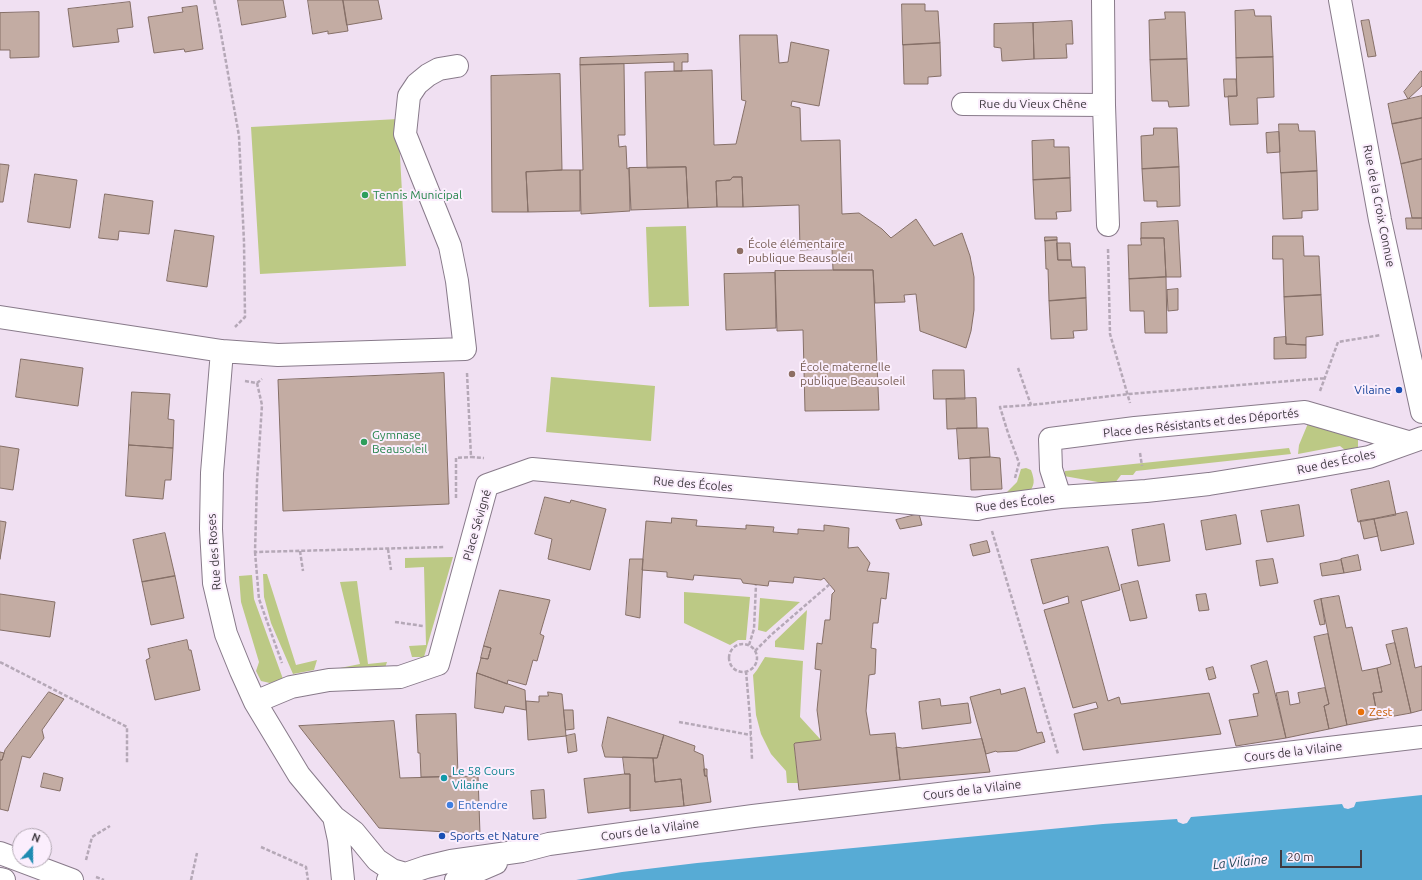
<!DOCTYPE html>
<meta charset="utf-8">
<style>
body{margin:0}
#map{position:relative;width:1422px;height:880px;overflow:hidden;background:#f0e0f2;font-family:Ubuntu,sans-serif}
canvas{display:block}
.north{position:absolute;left:12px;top:828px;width:40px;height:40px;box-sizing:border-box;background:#fbeefd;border:1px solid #b0a6b1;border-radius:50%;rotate:21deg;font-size:11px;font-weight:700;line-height:16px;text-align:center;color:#3f3940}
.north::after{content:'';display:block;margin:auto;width:14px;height:18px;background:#1e8bb2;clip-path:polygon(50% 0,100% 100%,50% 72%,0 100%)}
.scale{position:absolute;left:1280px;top:850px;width:82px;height:18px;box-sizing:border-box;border:2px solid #3f3940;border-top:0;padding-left:5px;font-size:12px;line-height:14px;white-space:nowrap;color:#3f3940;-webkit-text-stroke:3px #fbeefd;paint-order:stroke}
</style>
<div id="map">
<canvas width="1422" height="880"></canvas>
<div class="north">N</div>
<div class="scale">20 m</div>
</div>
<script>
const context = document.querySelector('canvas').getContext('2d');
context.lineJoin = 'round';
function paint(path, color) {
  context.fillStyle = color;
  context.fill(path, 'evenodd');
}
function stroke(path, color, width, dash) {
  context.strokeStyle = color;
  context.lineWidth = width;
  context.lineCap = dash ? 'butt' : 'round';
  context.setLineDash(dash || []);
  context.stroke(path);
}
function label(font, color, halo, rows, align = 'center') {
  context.font = font + ' Ubuntu,sans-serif';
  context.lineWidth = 4;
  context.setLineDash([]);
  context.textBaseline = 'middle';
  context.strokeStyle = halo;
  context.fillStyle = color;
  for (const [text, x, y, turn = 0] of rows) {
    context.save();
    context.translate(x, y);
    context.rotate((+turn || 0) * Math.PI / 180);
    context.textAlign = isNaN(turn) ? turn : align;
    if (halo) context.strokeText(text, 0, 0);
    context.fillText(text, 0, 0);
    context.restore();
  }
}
const green = new Path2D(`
 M398 119 406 266 260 274 251 127Z
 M686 226 689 306 649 307 646 227Z
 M551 377 655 386 651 441 546 432Z
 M1309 421 1358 434V447L1345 450 1340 446 1298 454 1299 445Z
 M1289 448 1291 454 1136 471 1133 475H1121L1115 483 1109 484 1064 476 1065 471Z
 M1026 468 1031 470C1035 481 1035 485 1028 494H1005L1017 482 1021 469Z
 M453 557 424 657H412L409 646 426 645 424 567 405 568V558Z
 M263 574H267L296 665 317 660 314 670 293 674 271 623 264 597Z
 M252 575 254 599 283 679 270 683 261 681 256 671 259 662 241 602 239 576Z
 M357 581 368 664 387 662 385 668 343 671 340 668 360 664 340 582Z
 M684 592 750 597 746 640H738L730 645 684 623Z
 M760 598 800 602 766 632 758 630Z
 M807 610 804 650 775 647V641Z
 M765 657 803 661 800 717 821 740 794 744 798 783H787L786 771 771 754 761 734 756 715 753 675 757 670Z`);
const water = new Path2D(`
 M1422 795V880H576L622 872 697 863 1103 824 1177 819 1178 822 1183 824 1187 823 1191 817 1342 804 1344 808 1348 809 1354 807 1356 802Z`);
const building = new Path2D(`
 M238 0H283L286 17 242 25Z
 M308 0H343L348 31 328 34V31L313 34Z
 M343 0H378L382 19 347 25Z
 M130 2 133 27 117 29 119 42 73 47 68 9Z
 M902 4H925V11H938L940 43 903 45Z
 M197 6 203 49 185 52 184 49 154 53 148 17 183 12 182 8Z
 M1254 10 1255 16H1271L1273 57 1236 58 1235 11Z
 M39 12V57L10 58V50H0V13Z
 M1165 12H1185L1187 59 1150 60 1149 20 1165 19Z
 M1369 20 1376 56 1368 57 1361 21Z
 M1072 21 1073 44H1066L1067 58 1034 59 1033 23Z
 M1033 23 1034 59 1002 61 1001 48 994 47V24Z
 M740 35H777L779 63 788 62 791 42 829 50 819 106 792 101 791 106 800 108 801 141 840 140 842 214 859 213 882 229 891 238 916 219 934 246 962 233 970 256 974 277V310L971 331 966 348 920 331 916 294 904 295 905 302 875 303 873 270H833L832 249 800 250 799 205 743 207 742 177H733L730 180 716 181 717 207 688 208 686 167 647 168 645 72 712 70 714 145 736 144 746 101 742 100Z
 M940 43 941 76 928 77V84H904L903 45Z
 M688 54V62H682V71H674V62L580 65V58Z
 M1273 57 1274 97 1257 98 1258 124 1230 125 1228 96H1237L1236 58Z
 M1187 59 1189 106 1169 107 1168 101H1152L1150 60Z
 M624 64 625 135H618L619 147 626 146 627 169 629 168 630 211 581 214 580 170H583L580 65Z
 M1421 71 1422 72V86L1408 99 1404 92Z
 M560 74 562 170 526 172 528 212H492L491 76Z
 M1224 79H1236L1237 96 1225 97Z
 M1422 96V118L1392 124 1388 104Z
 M1422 118V159L1401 164 1392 124Z
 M1279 124H1298L1299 131H1315L1317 171 1281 173Z
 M1154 128H1177L1179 167 1142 169 1141 136 1153 135Z
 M1279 132 1280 152 1267 153 1266 133Z
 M1054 140V147H1069L1070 178 1033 180 1032 141Z
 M1422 159V218H1412L1401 164Z
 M0 164 9 165 3 202H0Z
 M686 167 688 208 631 210 629 168Z
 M1179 167 1180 206 1157 207V201H1144L1142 169Z
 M562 170H580V211L528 212 526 172Z
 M1317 171 1318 210 1302 211V218L1283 219 1281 173Z
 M35 174 77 180 70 228 28 222Z
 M733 177H742L743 207H717L716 181 730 180Z
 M1070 178 1071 211 1056 212 1057 219H1035L1033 180Z
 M105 194 153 201 149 234 119 231 118 240 99 238Z
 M1406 218H1422V229H1407Z
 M1178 221 1181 277H1166L1164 238H1141V223Z
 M175 230 214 236 207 287 167 281Z
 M1273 236H1303L1304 256H1319L1321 295 1284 297 1283 259H1273Z
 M1045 237H1057V240L1045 241Z
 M1141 238H1164L1166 277 1129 279 1128 245H1141Z
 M1057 240 1058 260H1071L1072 267H1085L1086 298 1049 301 1048 269H1046L1045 241Z
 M1057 243H1070L1071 260H1058Z
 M833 270H873L879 410 805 411 803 330 777 331 775 271Z
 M775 273 776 328 726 330 724 274Z
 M1166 277 1167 333H1145L1144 311H1130L1129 279Z
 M1178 289V310L1168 311 1167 290Z
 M1321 295 1323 335 1306 337V345L1286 344 1284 297Z
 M1086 298 1087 330 1073 331 1074 338 1051 339 1049 301Z
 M1286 337V344L1306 345V358L1274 359V338Z
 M21 359 83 368 78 406 16 397Z
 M933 370H964L965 399H934Z
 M444 373 449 504 283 511 278 380Z
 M132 392 170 394 168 419 174 420 173 448 129 445Z
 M976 398 977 428 947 429 946 399Z
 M957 428H988L990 457 959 459Z
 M129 445 173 448 171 480H165L163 499 126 496Z
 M0 446 19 449 13 490 0 488Z
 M990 457 1000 458 1002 489 971 490 970 458Z
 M1389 481 1396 515 1358 522 1351 490Z
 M545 497 570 503 571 500 606 509 590 570 548 559 552 539 535 534Z
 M1299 505 1304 536 1267 542 1261 511Z
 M1407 512 1414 544 1381 551 1374 519Z
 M919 514 922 525 900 529 896 520Z
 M1236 515 1241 544 1206 550 1201 521Z
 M672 518 697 520 696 526 746 529V525L774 527 773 532 798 534V529L824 531V525L849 528 848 548 858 547 870 563 867 571 889 573 886 599 881 598 878 623H873L871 648 876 649 875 674 869 675 866 711 870 735 895 733 900 780 799 790 794 744 795 743 821 740 817 710 821 670 815 669 817 643 822 644 825 620H830L832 594 835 591 824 578 821 580 794 577 793 583 769 581 768 586 743 583 741 579 694 575 693 580 667 577V572L642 570 646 521 671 523Z
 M1374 519 1378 536 1364 539 1360 521Z
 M0 521 6 522 0 559Z
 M1164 524 1170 561 1138 566 1132 530Z
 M165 533 175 576 142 582 133 540Z
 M987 541 990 552 973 556 970 545Z
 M1108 547 1120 590 1081 601 1108 701 1119 697 1121 704 1209 693 1221 734 1083 750 1074 714 1098 708 1096 702 1073 708 1044 610 1069 603 1068 596 1043 604 1031 560Z
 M1358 555 1361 570 1344 573 1341 559Z
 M630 559H643L640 618 626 615Z
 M1273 559 1278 583 1260 586 1256 561Z
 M1341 560 1344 573 1322 576 1320 564Z
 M175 576 184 618 151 625 142 582Z
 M1138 581 1147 618 1130 621 1121 585Z
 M500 590 550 600 540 634 544 636 537 661 533 660 526 685 508 680 507 684 477 673 481 658 488 659 491 648 484 646Z
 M0 594 55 602 50 637 0 630Z
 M1206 594 1209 610 1199 611 1196 595Z
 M1339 596 1346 628 1352 627 1362 671 1377 668 1382 692 1373 693 1378 719 1347 725 1321 599Z
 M1321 599 1325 624 1320 625 1314 601Z
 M1407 628 1415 668 1422 666V710L1411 713 1392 631Z
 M1328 634 1347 725 1329 729 1324 706 1329 704 1314 637Z
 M187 640 189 650H191L200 690 155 700 146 660 150 658 148 649Z
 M1395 643 1411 713 1378 719 1373 693 1382 692 1377 668 1391 664 1386 645Z
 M484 646 491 648 488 659 481 658Z
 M1267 661 1286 738 1236 746 1229 720 1258 716 1253 694 1259 693 1251 666Z
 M1213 667 1216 678 1209 680 1206 669Z
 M477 673 525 690 526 710 505 706 503 713 475 708Z
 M1025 688 1037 733 1042 732 1045 742 1017 751 997 752 996 751 986 754 970 697 1000 689 1001 694Z
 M1325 688 1329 704 1324 706 1329 729 1286 738 1276 693 1288 691 1290 705 1300 703 1298 693Z
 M49 692 64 699 42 730 44 738 30 758 22 756 8 811 0 809V760H2L5 750Z
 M548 692 562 694 566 736 528 740 526 701 539 702V696H548Z
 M940 699 941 706 968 703 971 723 922 729 919 702Z
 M564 710H573L574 729 566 730Z
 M456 714 458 776 421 777 420 753H418L416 715Z
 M608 717 664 735 657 758 605 757 602 746Z
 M394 721 400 778 478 776 480 834 379 828 299 726Z
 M575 734 577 751 568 753 566 736Z
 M664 735 695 746 694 751 703 755 705 776H707L711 802 684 806 681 779 655 782 653 758H657Z
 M982 739 990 772 900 780 896 747 902 748Z
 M0 752 4 753 2 760H0Z
 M623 757 653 758 655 782 681 779 684 806 630 811V774H625Z
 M704 769H707V776H705Z
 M44 773 63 778 60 791 41 787Z
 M625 774H630V808L588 813 584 779Z
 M544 790 546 818 533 819 531 791Z`);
const path = new Path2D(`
 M214 0 220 28 239 136 244 242 245 317 235 327
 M1108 249 1110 334 1130 403
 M1018 368 1031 405
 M467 373 471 457 484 458
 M245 381 257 383 262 379
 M257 383 262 405 257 481 255 552 445 547
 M1320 391 1338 342 1381 335
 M1140 453 1142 466
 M1015 478 1019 463 1008 433 1000 407 1031 405 1129 394 1326 378
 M456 498V458L471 457
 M992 531 1058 754
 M388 549 391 570
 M300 551 303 571
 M255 552 259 599 282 663
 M395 622 423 626
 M729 658a14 14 0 1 1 28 0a14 14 0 1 1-28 0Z
 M749 645 754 629 756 585
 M755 651 771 635 830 584
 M0 662 127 727V763
 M746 671 750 718 752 759
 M679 722 751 735
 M261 847 306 867 308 880
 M86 860 92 837 110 826
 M96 877 104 880
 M191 880 197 853`);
const minor = new Path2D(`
 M1103 0 1104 105 1108 225
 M1340 0 1380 220 1422 412
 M963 104 1104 105
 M0 317 222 351 278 355 465 349 457 281 450 246 405 134 409 96 417 84 428 75 439 69 457 66
 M222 351 212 473 211 529 214 583 226 634 241 671 255 702 299 775 334 817 354 832 377 860 392 870 406 874
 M1060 497 1051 469 1050 439 1135 428 1305 412 1408 442
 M255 702 291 687 329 680 400 677 438 664 487 485 532 469 977 509 985 507 1060 497 1146 491 1209 484 1296 470 1369 457 1422 438
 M334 817 339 840 343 880
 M0 879 4 880
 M388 880 426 867 451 861 522 851 549 844 753 816 1422 737
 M456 880 496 863`);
const major = new Path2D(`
 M0 853 72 880`);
const markers = [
 [365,195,4,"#2e9e5b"],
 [740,251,4,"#8d6e63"],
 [792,374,4,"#8d6e63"],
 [1399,390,4,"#1a4fb4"],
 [364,442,4,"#2e9e5b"],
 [1361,712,4,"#e8710a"],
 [444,778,4,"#0f9aa8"],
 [450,805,4,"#3f7fe0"],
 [442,836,4,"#1a4fb4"]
];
const streetNames = [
 ["Rue du Vieux Chêne",1033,104],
 ["Rue de la Croix Connue",1379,206,79],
 ["Place des Résistants et des Déportés",1201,423,-6],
 ["Rue des Écoles",1336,462,-12],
 ["Rue des Écoles",693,484,5],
 ["Rue des Écoles",1015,503,-7],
 ["Place Sévigné",477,525,-74],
 ["Rue des Roses",214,552,-94],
 ["Cours de la Vilaine",1293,752,-7],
 ["Cours de la Vilaine",972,790,-7],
 ["Cours de la Vilaine",650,830,-8]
];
const leisureNames = [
 ["Tennis Municipal",373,195],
 ["Gymnase",372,435],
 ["Beausoleil",372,449]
];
const educationNames = [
 ["École élémentaire",748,244],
 ["publique Beausoleil",748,258],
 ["École maternelle",800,367],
 ["publique Beausoleil",800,381]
];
const transitNames = [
 ["Vilaine",1391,390],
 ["Sports et Nature",450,836,"left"]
];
const foodNames = [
 ["Zest",1369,712]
];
const cultureNames = [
 ["Le 58 Cours",452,771],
 ["Vilaine",452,785]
];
const shopNames = [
 ["Entendre",458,805]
];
const waterNames = [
 ["La Vilaine",1240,862,-6]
];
paint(green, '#bcc985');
paint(water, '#57abd5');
paint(building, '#c3aca3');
stroke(building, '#856f67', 1);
stroke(minor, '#887a8a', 24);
stroke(major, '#887a8a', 24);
stroke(path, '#b5a8b7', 2.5, [4, 2]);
stroke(minor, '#fff', 22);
stroke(major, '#fff', 22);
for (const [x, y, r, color] of markers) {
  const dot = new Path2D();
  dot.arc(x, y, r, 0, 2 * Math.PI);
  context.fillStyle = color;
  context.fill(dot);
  stroke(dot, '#fbeefd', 1.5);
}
label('12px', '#3f3940', '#fbeefd', streetNames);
label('12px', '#27864d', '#fbeefd', leisureNames, 'left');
label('12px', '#785e54', '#fbeefd', educationNames, 'left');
label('12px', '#164399', '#fbeefd', transitNames, 'right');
label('12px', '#c56008', '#fbeefd', foodNames, 'left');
label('12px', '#0d838f', '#fbeefd', cultureNames, 'left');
label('12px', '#366cbe', '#fbeefd', shopNames, 'left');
label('italic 13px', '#1f4456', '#fbeefd', waterNames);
</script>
